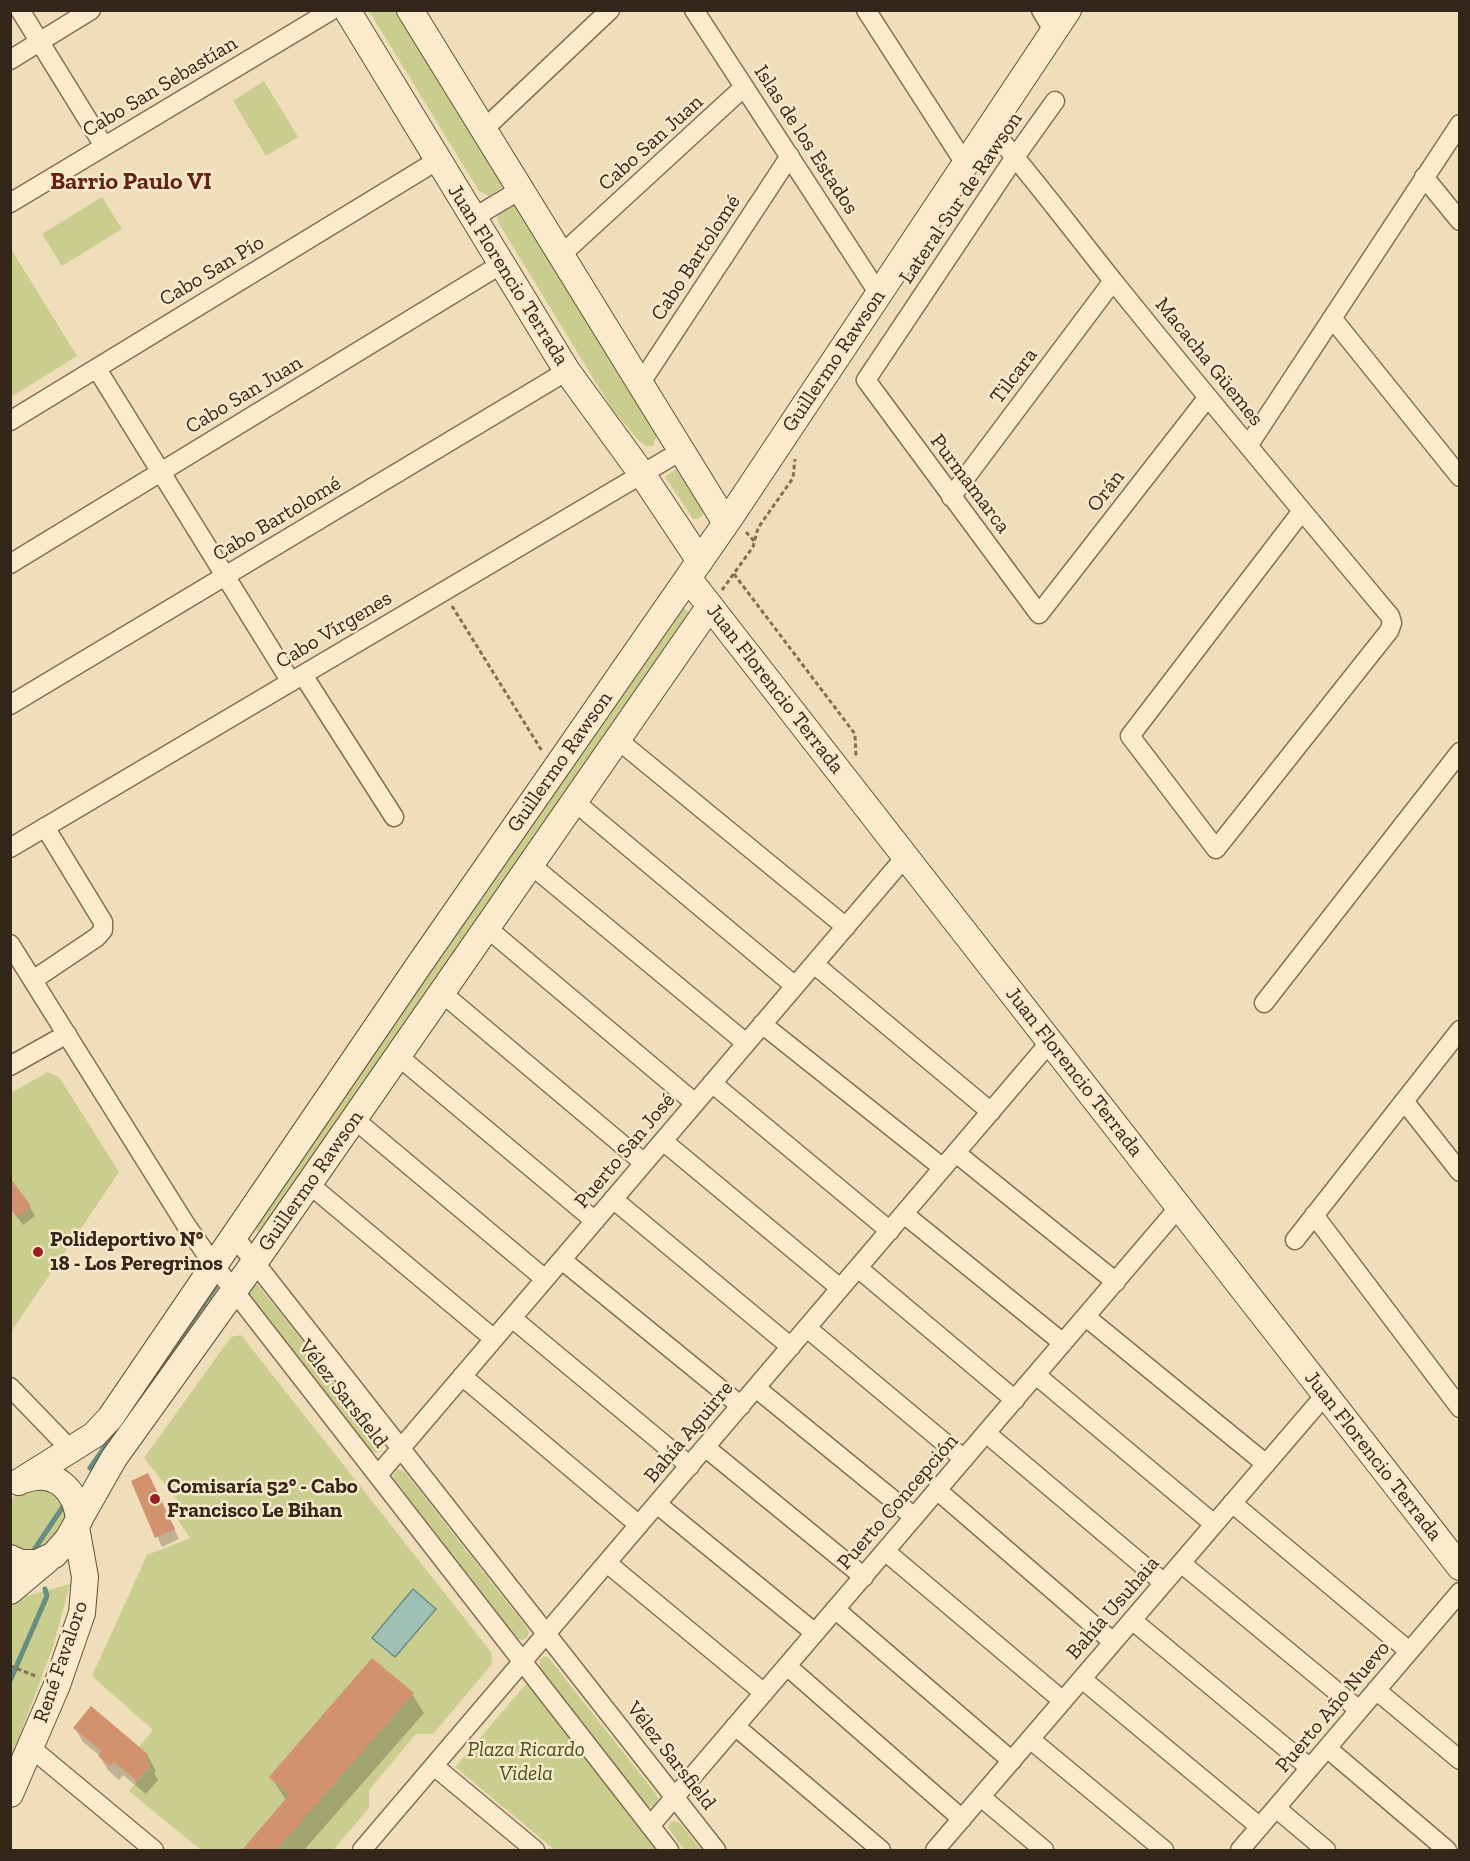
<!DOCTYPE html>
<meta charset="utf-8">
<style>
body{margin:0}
#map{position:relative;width:1470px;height:1861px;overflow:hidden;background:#f0ddba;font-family:"Zilla Slab",serif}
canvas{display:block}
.frame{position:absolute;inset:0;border:12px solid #35261a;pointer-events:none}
</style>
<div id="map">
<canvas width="1470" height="1861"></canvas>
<div class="frame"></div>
</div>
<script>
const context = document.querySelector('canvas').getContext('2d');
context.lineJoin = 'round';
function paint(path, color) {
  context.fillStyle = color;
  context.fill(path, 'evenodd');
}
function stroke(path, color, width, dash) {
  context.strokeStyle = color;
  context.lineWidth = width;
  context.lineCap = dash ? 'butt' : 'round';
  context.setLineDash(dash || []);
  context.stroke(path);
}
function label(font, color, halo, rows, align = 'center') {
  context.font = font + ' "Zilla Slab",serif';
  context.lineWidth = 5;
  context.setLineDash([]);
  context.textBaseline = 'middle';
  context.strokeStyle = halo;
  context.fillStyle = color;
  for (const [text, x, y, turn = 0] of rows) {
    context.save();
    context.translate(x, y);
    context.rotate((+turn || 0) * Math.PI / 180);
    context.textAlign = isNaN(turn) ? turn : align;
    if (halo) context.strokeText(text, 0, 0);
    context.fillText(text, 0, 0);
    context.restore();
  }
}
const green = new Path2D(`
 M369 11H401L503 183V187L489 196 479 191Z
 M264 81 298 137 266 156 233 101Z
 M102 197 122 229 62 266 42 234Z
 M514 201 657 434 653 446H646L639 441 612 409 498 222 497 214Z
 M11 249 77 356 11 397H10Z
 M676 469 703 508V514L698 519H693L690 514 665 477Z
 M683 608 693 615 262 1234 252 1227Z
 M48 1072 59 1077 119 1172 11 1332V1093Z
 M254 1283 258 1285 381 1441 383 1445 381 1451 375 1453 371 1451 248 1293Z
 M205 1303 212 1309 99 1460 98 1456Z
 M241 1335 491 1652 492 1664 433 1734H416L369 1790V1808L333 1850H201L129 1791 151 1765 145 1760 149 1755 139 1747 153 1730 92 1676 147 1555 190 1538 178 1520 187 1512 144 1458 231 1337Z
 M397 1469 404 1471 527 1628 529 1632 527 1638 522 1640 517 1638 395 1480 393 1475Z
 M50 1484 71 1512 44 1554 11 1548V1500L18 1491Z
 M70 1584 53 1647 11 1759V1609L16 1599Z
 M545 1656 549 1658 656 1794 658 1799 656 1805 650 1807 646 1805 540 1667 539 1660Z
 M527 1683 656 1850H555L455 1767Z
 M671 1821 679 1822 701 1850H684L668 1827Z`);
const water = new Path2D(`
 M413 1589 436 1609 395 1657 372 1638Z`);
const shadow = new Path2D(`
 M30 1207 35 1216 23 1225 10 1208Z
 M133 1481 153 1484 179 1539 162 1547Z
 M412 1694 424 1713 304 1850H244L286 1800 271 1777Z
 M75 1728 148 1756 156 1771 154 1773 158 1780 146 1794 123 1775 119 1780 108 1770 99 1755 83 1742Z`);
const stream = new Path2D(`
 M157 1371 215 1288
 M90 1468 120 1425
 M35 1555 34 1550 64 1505
 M10 1681 47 1596 45 1589`);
const building = new Path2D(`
 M10 1178 31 1206 17 1217 10 1208Z
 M148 1473 175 1529 155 1538 131 1481Z
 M372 1658 414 1693 276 1850H242L289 1795 269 1777Z
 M91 1706 149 1755 145 1760 151 1765 137 1781 114 1762 110 1766 98 1756 102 1751 73 1728Z`);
const path = new Path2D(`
 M746 532 755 542
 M734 574 855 734 856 757
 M722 590 753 547 758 528 793 478 795 459
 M452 606 542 751
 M10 1666 38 1677`);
const street = new Path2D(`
 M20 10 104 146
 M694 10 879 294
 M866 10 966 165
 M1041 10 1054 32
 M10 60 91 10
 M1055 101 1015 157 866 380 1039 614 1208 397
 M991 129C1034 178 1073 231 1114 282 1204 394 1297 505 1390 616L1392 623 1389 631 1216 849 1130 736 1302 511
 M483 130 610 10
 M1424 177 1460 221
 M10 203 332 10
 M473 218 520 190
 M561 255 744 87
 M1332 318 1460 477
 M97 369 291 682
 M640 384 790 156
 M10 421 438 160
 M1248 446 1460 124
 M951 497 1113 281
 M10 564 500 265
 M303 675 394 817
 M10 705 567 371
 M618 740 846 927
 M575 802 795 986
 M10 848 681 451
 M531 865 746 1043
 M487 928 695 1103
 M10 944 186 1225 214 1265 669 1850
 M814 964 991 1112
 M33 980 97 937 103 930V922L45 827
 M442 993 644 1163
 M1264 1003 1460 752
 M762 1024 943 1168
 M398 1056 595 1221
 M10 1066 67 1034
 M712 1083 890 1231
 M1404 1101 1460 1172
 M354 1119 545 1279
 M663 1141 840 1288
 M956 1153 1116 1282
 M309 1184 494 1339
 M613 1199 791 1347
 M904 1214 1063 1343
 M1314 1215 1460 1408
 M234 1236 716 1850
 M1295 1240 1460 1030
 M562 1260 741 1406
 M858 1268 1015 1400
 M1086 1317 1266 1464
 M512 1318 690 1466
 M807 1328 964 1459
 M1036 1375 1214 1524
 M462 1376 639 1525
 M10 1387 70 1449
 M756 1388 914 1517
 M986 1433 1164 1583
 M705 1447 864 1577
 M378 1475 906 856
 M937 1490 1113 1642
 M1232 1503 1409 1651
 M657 1504 815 1633
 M885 1551 1063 1701
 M607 1563 764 1693
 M1181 1563 1359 1710
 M835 1609 1012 1761
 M1132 1620 1310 1768
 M787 1666 962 1819
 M1082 1679 1260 1827
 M1376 1690 1460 1760
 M735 1726 881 1850
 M1030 1739 1164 1850
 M30 1747 154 1850
 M1327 1748 1447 1850
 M434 1766 535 1850
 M981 1797 1044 1850
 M1276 1808 1326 1850
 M650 1826 1179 1207
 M362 1850 1050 1042
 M935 1850 1325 1395
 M1240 1850 1460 1592`);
const secondary = new Path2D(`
 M347 10 567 371 642 474 700 561
 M410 10 726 523
 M688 578 1460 1567
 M23 1480C55 1468 77 1490 79 1521
 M19 1482 94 1435 110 1418 419 965 731 516 1068 10
 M10 1558 21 1563H37L54 1555 68 1539 114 1458 254 1263 710 606
 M10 1591 47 1560
 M10 1794 57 1685 82 1613 85 1577 76 1527`);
const markers = [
 [38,1252,6,"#9a2026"],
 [155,1499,6,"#9a2026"]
];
const streetNames = [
 ["Cabo San Sebastían",160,87,-31],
 ["Islas de los Estados",806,140,57],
 ["Cabo San Juan",651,143,-42],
 ["Lateral Sur de Rawson",961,198,-56],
 ["Cabo Bartolomé",696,258,-57],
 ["Cabo San Pío",212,271,-31],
 ["Juan Florencio Terrada",508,275,58],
 ["Guillermo Rawson",834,361,-56],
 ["Macacha Güemes",1209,362,51],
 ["Tilcara",1014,376,-53],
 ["Cabo San Juan",244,395,-31],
 ["Purmamarca",970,484,53],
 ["Orán",1106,491,-52],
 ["Cabo Bartolomé",277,519,-31],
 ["Cabo Vírgenes",334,630,-31],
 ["Juan Florencio Terrada",775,689,52],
 ["Guillermo Rawson",560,762,-55],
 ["Juan Florencio Terrada",1074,1072,52],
 ["Puerto San José",625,1151,-50],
 ["Guillermo Rawson",311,1181,-55],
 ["Vélez Sarsfield",343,1394,52],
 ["Bahía Aguirre",689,1432,-50],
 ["Juan Florencio Terrada",1373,1456,52],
 ["Puerto Concepción",898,1502,-49],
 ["Bahía Usuhaia",1113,1608,-49],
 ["René Favaloro",61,1662,-71],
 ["Puerto Año Nuevo",1333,1707,-50],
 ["Vélez Sarsfield",671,1756,52]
];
const poiNames = [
 ["Polideportivo N°",50,1240],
 ["18 - Los Peregrinos",50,1264],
 ["Comisaría 52° - Cabo",167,1487],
 ["Francisco Le Bihan",167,1511]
];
const parkNames = [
 ["Plaza Ricardo",526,1750],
 ["Videla",526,1774]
];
const quarterNames = [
 ["Barrio Paulo VI",131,182]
];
paint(green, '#c9ce8e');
paint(water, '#9fc0b5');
stroke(water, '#668e82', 1.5);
paint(shadow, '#0003');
stroke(stream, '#668e82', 5);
paint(building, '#d1926d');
stroke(street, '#876d53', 21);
stroke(secondary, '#694e37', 28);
stroke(path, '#876d53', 3, [4.5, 3]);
stroke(street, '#fbebcd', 18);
stroke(secondary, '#fbebcd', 26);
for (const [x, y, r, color] of markers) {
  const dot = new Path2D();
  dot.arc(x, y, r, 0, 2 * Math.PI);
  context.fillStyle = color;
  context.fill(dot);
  stroke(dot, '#f7e8ca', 2);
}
label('21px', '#35261a', '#f7e8ca', streetNames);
label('bold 21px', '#35261a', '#f7e8ca', poiNames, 'left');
label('italic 21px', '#48531f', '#f7e8ca', parkNames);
label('bold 24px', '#642316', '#f7e8ca', quarterNames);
</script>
